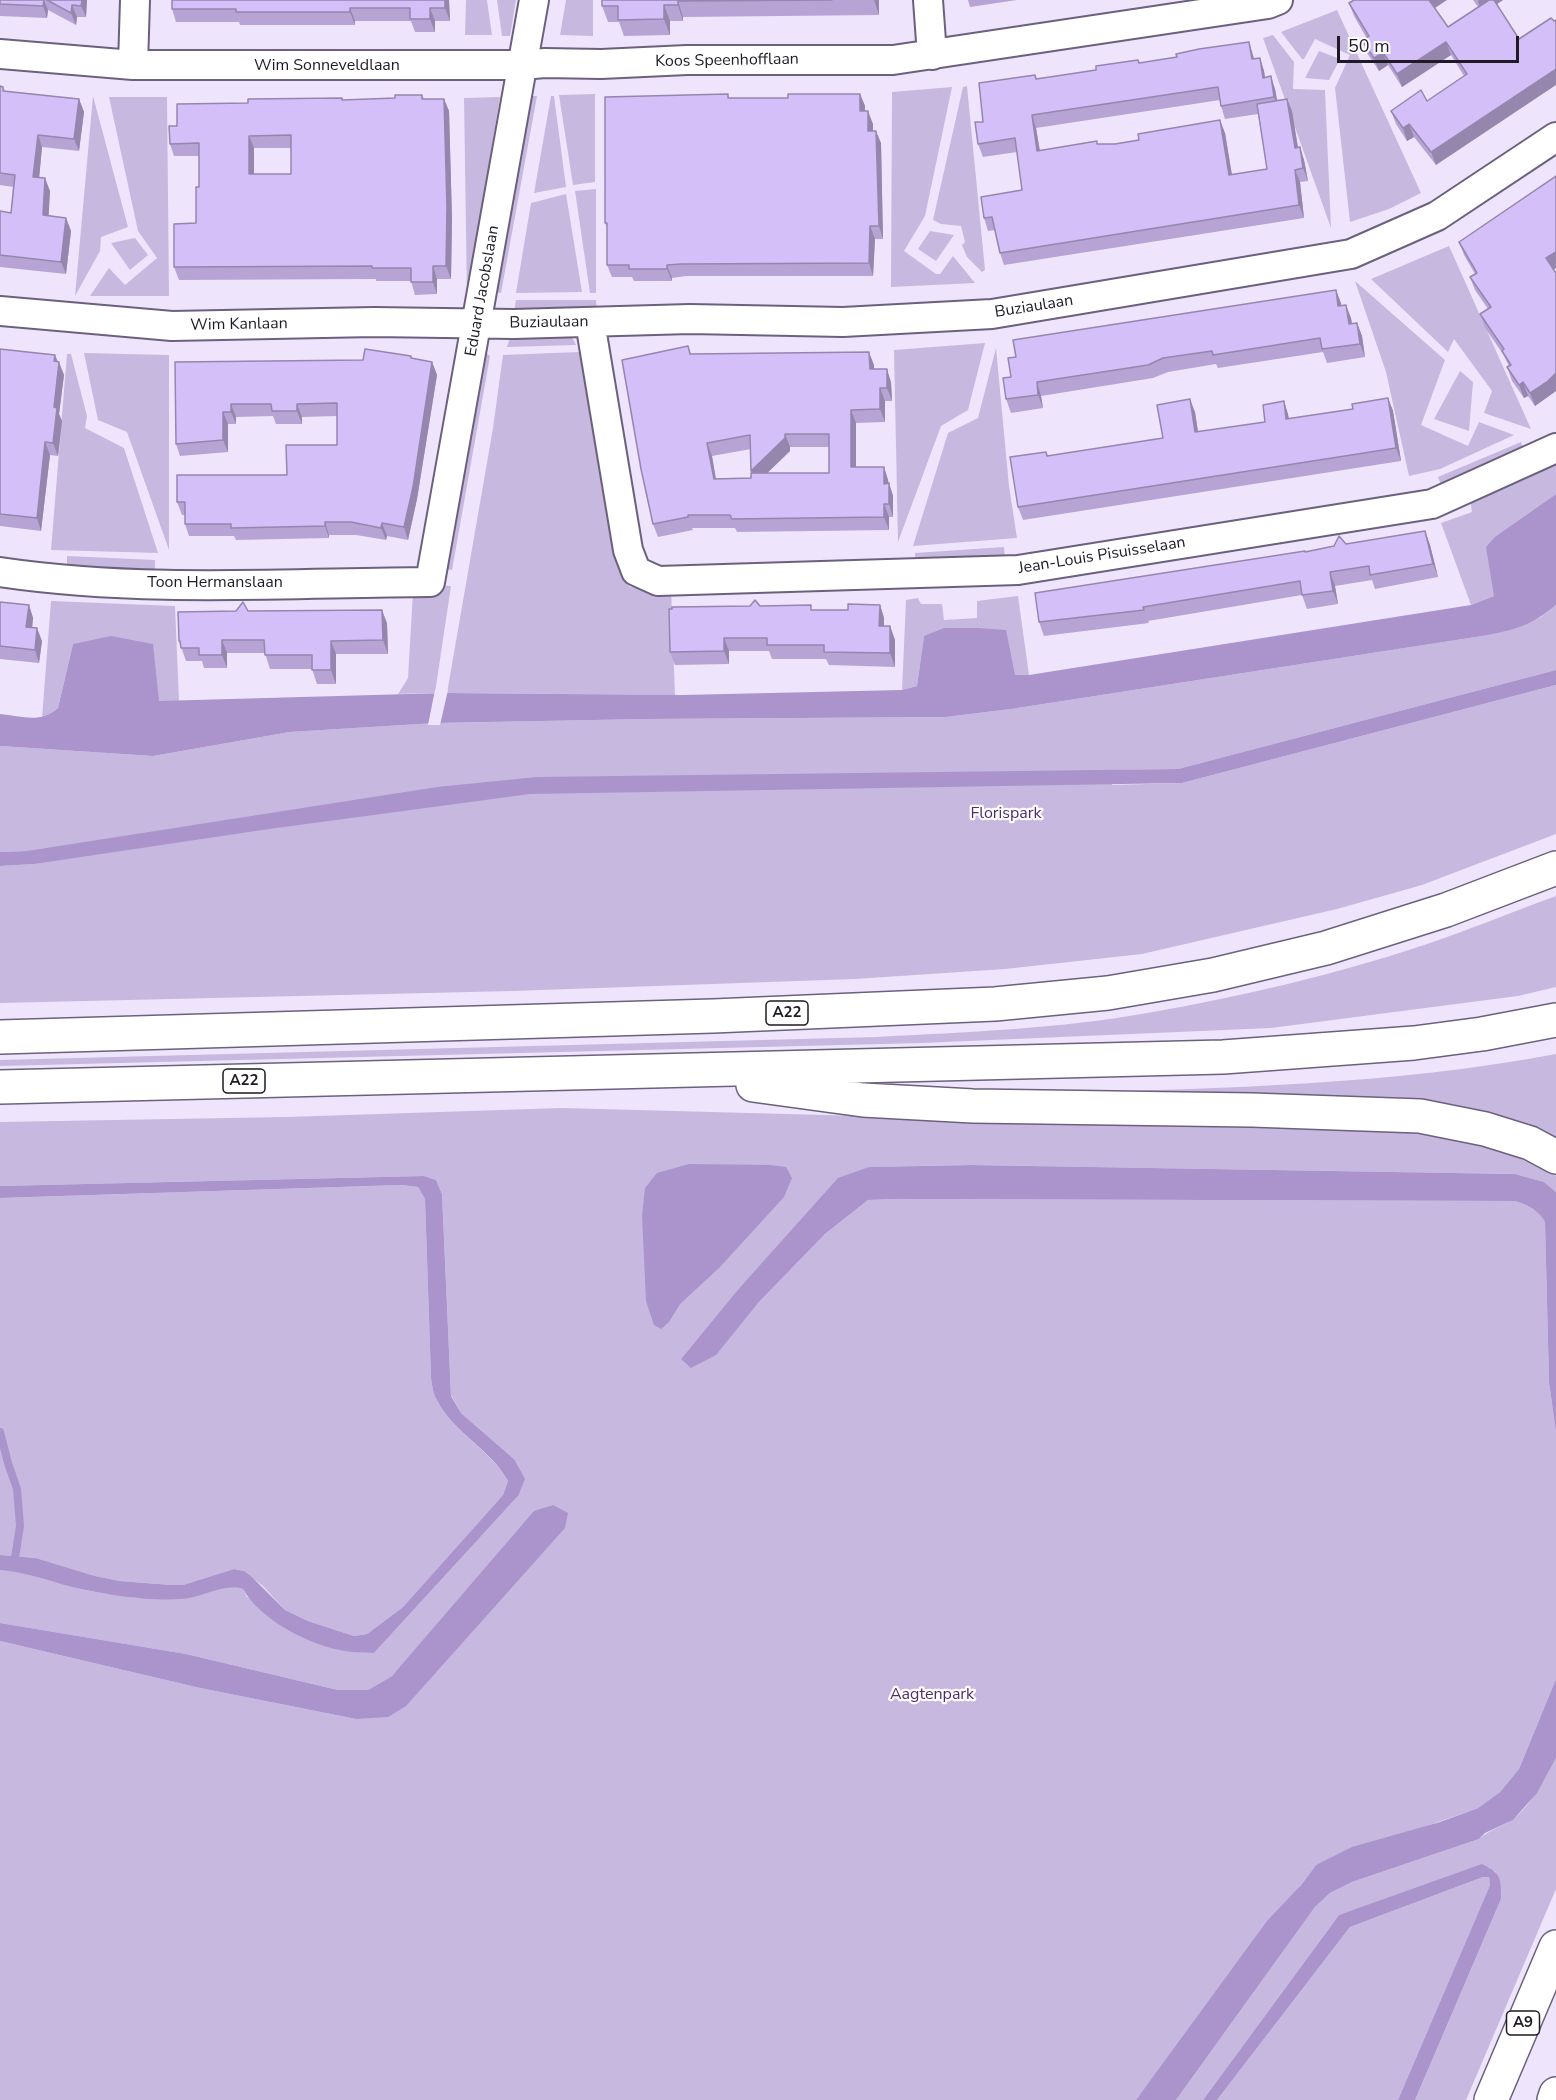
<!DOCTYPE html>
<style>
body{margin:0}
#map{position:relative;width:1556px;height:2100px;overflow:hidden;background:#eee5fd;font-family:"Nunito Sans",sans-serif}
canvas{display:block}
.scale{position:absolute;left:1337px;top:36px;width:182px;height:27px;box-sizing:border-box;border:3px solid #1f1a25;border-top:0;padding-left:8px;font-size:18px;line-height:21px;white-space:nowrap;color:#1f1a25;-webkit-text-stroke:4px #fff;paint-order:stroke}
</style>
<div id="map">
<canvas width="1556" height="2100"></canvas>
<div class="scale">50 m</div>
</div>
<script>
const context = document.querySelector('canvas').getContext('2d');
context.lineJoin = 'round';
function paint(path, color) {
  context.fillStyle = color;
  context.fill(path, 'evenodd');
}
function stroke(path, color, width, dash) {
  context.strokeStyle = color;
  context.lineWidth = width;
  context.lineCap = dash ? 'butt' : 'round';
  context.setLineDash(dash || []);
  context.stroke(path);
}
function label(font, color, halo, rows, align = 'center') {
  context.font = font + ' "Nunito Sans",sans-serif';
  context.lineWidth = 4.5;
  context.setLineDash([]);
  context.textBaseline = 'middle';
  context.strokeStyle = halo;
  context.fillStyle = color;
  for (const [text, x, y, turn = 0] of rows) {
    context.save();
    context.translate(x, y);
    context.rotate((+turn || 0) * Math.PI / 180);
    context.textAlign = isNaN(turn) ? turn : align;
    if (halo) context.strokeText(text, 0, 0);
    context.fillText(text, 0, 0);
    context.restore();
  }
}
const green = new Path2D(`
 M466 0H487L492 35H465Z
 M497 0H516L510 36H502Z
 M566 0H593V36L560 35Z
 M1337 10 1421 193 1389 209 1350 222 1335 88 1350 55 1315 39 1304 59H1302L1281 32Z
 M1273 35 1294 62 1293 89 1325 90 1331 228 1263 38Z
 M1319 51 1340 59 1329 80 1305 78Z
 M967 86 985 270 982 272 967 257 962 245 965 242 961 226 941 224 933 220 963 87Z
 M952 87 925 216 904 251 936 274H940L953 256 975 283 891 287 892 92Z
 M595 94V182L573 185 559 95Z
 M93 96 128 227 101 237 100 251 75 296Z
 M528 96H537L501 293 494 292Z
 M551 96H554L566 187 534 193Z
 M109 97H167L169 296H90L109 268 125 285 157 258 138 231Z
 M500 97 467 296 464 98Z
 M596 189V293H590L575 191Z
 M566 194 582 292 516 293 531 203Z
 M930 231 954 235 936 261 918 249Z
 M135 238 148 255 130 270 111 243Z
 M1449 246 1531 429 1484 413 1492 391 1454 339 1448 352 1371 279Z
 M1355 281 1445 360 1421 425 1468 446 1479 422 1514 435 1440 469 1409 476 1386 372Z
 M516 300H596L597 313 514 312Z
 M566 333 572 337 576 345 507 347 511 335Z
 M985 343 968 410 941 426 898 542 894 350Z
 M996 348 1009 486 1017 538 913 546 948 433 978 418Z
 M485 352 490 356 452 570 445 569Z
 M579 352 595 425 626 583 630 587 671 588 675 695 447 693 493 428 503 355Z
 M84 353 169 355V550L127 432 98 420Z
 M67 354H71L87 416 85 428 124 448 158 553 51 550Z
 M1460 371 1473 382 1469 431 1434 419Z
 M1521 442 1525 453 1442 488 1438 477Z
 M1556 461V494L1496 536 1494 596 1471 605 1441 523 1472 512 1470 500Z
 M1004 547 1005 560 916 567 915 553Z
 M67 556 155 560V573L67 570Z
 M434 585 451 586 435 693 398 694 408 678 413 592Z
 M1018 596 1029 675H1015L978 628 924 636 917 686 902 690 906 600 918 598 921 604H942L944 620 977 618V601Z
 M51 601 175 606 179 701H159L73 644 58 708 51 714 42 718Z
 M1556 605V670L1178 769 1111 770 1112 785 1182 783 1556 685V834L1422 885 1337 909 1142 954 1005 969 855 979 513 991 0 1003V866L34 864 27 851 0 852V746L153 756 290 732 436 723 647 719 946 717 1011 709 1482 636 1541 617Z
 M1556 896V987L1518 996 1271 1028 922 1043 0 1066V1060L876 1037C966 1032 1058 1029 1147 1013 1240 997 1334 975 1424 945 1469 930 1512 912 1556 896Z
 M1556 1054V1143L1059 1093C1225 1088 1392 1085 1556 1054Z
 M562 1108 1312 1128C1371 1130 1431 1130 1488 1146 1512 1153 1534 1165 1556 1176V1192L1544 1182 1515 1174 971 1165 869 1167 797 1226 735 1293 681 1359 758 1303 825 1234 868 1200 896 1199 1515 1201C1528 1205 1538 1210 1545 1222L1549 1382 1556 1433V1679L1519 1769 1500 1792 1478 1808 1316 1865 1136 2100H0V1641L200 1688 356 1719 553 1505 546 1508 392 1676 368 1690H338L186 1654 0 1623V1570L19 1571 84 1590 136 1598 231 1586 243 1589 247 1597 374 1653 518 1496 514 1459 461 1413 451 1395 442 1194 436 1180 424 1176 0 1186V1122L286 1117Z
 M401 1185 418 1187 425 1199 431 1378C432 1385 433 1394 437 1400 453 1433 490 1449 508 1481L503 1495 403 1607 367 1634 354 1636 308 1621 285 1610 263 1586 244 1571 234 1569 183 1585H171L120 1581 95 1576 36 1558 0 1555V1198Z
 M1556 1758V1889L1466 2100H1415L1501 1899 1495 1871 1339 1915 1203 2100H1176L1315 1907 1330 1893 1352 1882 1479 1839C1489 1830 1501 1827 1512 1820 1531 1806 1545 1778 1556 1758Z
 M1483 1877H1489L1490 1885 1398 2100H1217L1350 1927Z`);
const water = new Path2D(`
 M1556 494V605C1531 626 1514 630 1482 636L1011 709 946 717 647 719 436 723 290 732 153 756 0 746V714C21 716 41 724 58 708L73 644 111 636 153 644 159 701 445 693 682 695 902 690 917 686 924 636 944 628H978L1006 630 1015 675H1029L1471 605 1494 596 1486 547 1496 536Z
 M1556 670V685L1182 783 530 794 269 829 34 864 0 866V852L27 851 437 787 537 777 1178 769Z
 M689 1164 770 1165 786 1167 792 1178 784 1197 720 1267 680 1304 669 1322 661 1329 654 1325 646 1301 642 1216 645 1188 657 1173Z
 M971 1165 1515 1174 1544 1182 1556 1192V1433L1549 1382 1545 1222C1538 1210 1528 1205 1515 1201L896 1199 868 1200 825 1234 758 1303 716 1355 691 1368 681 1359 735 1293 838 1178 869 1167Z
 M424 1176 436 1180 442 1194 451 1396 461 1413 514 1459 525 1479 518 1496 374 1653C365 1652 355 1653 345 1651 311 1646 260 1620 243 1589 221 1583 203 1598 181 1599 149 1601 116 1596 85 1590 56 1584 30 1572 0 1570V1555L36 1558 95 1576 120 1581 171 1585H183L234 1569 244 1571 251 1576 285 1610 308 1621 354 1636 367 1634 403 1607 503 1495 508 1481C491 1449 453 1433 437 1400 433 1394 432 1385 431 1378L425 1199 418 1187 401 1185 0 1198V1186Z
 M553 1505 568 1513 565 1528 406 1706 388 1717 356 1719 200 1688 0 1641V1623L186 1654 338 1690H368L392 1676 534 1511Z
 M1556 1679V1758L1537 1793 1513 1820 1485 1833 1479 1839 1352 1882 1330 1893 1315 1907 1176 2100H1136L1267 1921 1301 1885 1316 1865 1352 1847 1440 1822 1478 1808 1500 1792 1519 1769Z
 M1482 1864C1501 1874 1501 1877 1501 1899L1415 2100H1398L1490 1885 1489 1877H1483L1350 1927 1217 2100H1203L1339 1915Z`);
const pier = new Path2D(`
 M435 690H448L440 725H428Z`);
const stream = new Path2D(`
 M0 1432 8 1463 17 1489 20 1526 15 1558`);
const minor = new Path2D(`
 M928 0 932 55
 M0 54 133 65H522L545 63 601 64 687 60H893L1268 4 1278 0
 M133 65 135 0
 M0 311 172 326 374 322 514 324 690 319 843 322 992 314 1351 254 1437 216 1556 137
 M590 322 628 550 636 571 658 581 1018 570 1432 504 1556 448
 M0 572C142 593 287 583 430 582L534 0`);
const highway = new Path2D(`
 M0 1037 713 1016 995 1004 1108 993 1213 975 1326 948 1446 910 1556 868
 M753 1085 863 1100 973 1106 1252 1110 1420 1116 1485 1129 1530 1143 1556 1157
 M0 1087 1223 1057 1414 1043 1482 1034 1556 1020
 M1491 2100 1556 1947
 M1554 2100 1556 2094`);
const wall = new Path2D(`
 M0 0H87L86 17H77L76 25 48 10 47 18 0 16Z
 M172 0H449L450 21H435V32H415L411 21H355V25H240L239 22H176L172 9Z
 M602 0H879V15L683 17V21H670V35L624 36 619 22H608L602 6Z
 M968 0H1017L970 7Z
 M1473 0H1503L1497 4 1436 165 1414 137 1407 141 1396 124 1391 111 1427 101 1464 76 1451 55 1402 87 1388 65 1379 71 1367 53 1362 40 1366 37 1354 16 1349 3 1435 8 1448 27 1478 7Z
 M1253 55 1254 59 1260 58 1264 71 1265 77 1275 89 1277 100 1287 99 1292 111 1298 147 1304 160 1308 181 1300 182 1304 218 1004 265 1000 253 995 230 988 231 984 218 1022 190 1017 152 983 157 978 144 983 122 1037 79 1140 63ZM1220 100 1221 106 1225 119 1258 114 1267 169 1232 175 1225 133 1115 144H1098L1040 151 1036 128Z
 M0 86 3 87 5 91 79 99 84 112 79 151 42 147 39 178 50 191 48 216 66 218 71 231 66 274 0 267V211L11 213 13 187 0 185Z
 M728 94 729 98H788L860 94 865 106V111L873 124V131L881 143 883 239H875L873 276H686L672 278V281H634L632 277H612L607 265V227L605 223Z
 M422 95 424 99H444L449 111 452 219 451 279H437V294L415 295 411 281H376V279L179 280 174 267 196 223 199 187V156H174L170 144 177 126 248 103 342 98 343 100 395 98ZM254 148H291V174H254Z
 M1556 176V268L1554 269 1556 273V391L1535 406 1528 396 1524 398 1512 381 1507 367 1509 366 1503 354 1485 328 1480 314 1488 309 1475 290 1470 277 1475 274 1464 255 1459 242Z
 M1336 290 1341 305 1351 318 1352 324 1357 323 1362 336 1365 357 1327 363 1323 352 1218 368 1216 364 1168 372 1153 378 1041 396 1043 408 1011 413 1006 399 1016 357Z
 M688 346 691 354 874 365V369L891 382 892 401H885V422L856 423V467H884L893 496V517H889V530L737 532 735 528H692L693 530 658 537 653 524ZM790 447H829V473H767L790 451ZM751 449V478L716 479 712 456Z
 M0 349 55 355 64 375 59 414 62 421 58 456 50 455 41 531 0 526Z
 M411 356 412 359 432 362 437 375 417 499 408 540 387 536 386 540 356 535H329V538L236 540 234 536H189L185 524V515H182L177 502 287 475 337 445V416L302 417V424H276L273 416 236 417V424H228V452L180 456 176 444 175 362 363 360Z
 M1388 398 1393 411 1401 461 1023 520 1018 507 1046 452 1048 456 1163 438 1195 412 1198 432 1265 422 1284 401 1289 419 1353 409Z
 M1425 531 1430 545 1438 577 1375 589 1372 580 1335 586 1338 604 1307 609 1302 595 1148 621 1149 623 1044 636 1039 622 1305 552 1346 544Z
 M0 602 29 605 33 618 32 627 42 641 39 663 0 659Z
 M880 605 884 618V626H890L895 640V667L829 665 826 659H772L769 651H729V664L675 665 670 652 760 606 812 610H848Z
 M248 611 387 623 388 654H336V684H317L312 669H270L265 653H227V668H204L202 661H186L179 641Z`);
const shadedWall = new Path2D(`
 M44 0 48 10 47 18 43 6Z
 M82 0H87L86 17 81 6Z
 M445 0H449L450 21 445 8Z
 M874 0H879V15Z
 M1428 0H1447L1432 10Z
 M1479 0H1503L1482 14 1478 1Z
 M678 1 683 17V21L678 5Z
 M72 5 77 17 76 25 71 13Z
 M664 5 670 21V35L664 19Z
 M350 8 355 21V25L350 12Z
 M430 8 435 21V32L430 19Z
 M1249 42 1253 55 1256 72 1252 59Z
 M1446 42 1451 55 1402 87 1397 74Z
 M1383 52 1388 65 1379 71 1374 58Z
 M1260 58 1264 71 1267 90 1263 78Z
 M1556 69V85L1436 165 1431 152Z
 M1271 76 1275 89 1279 110 1274 97Z
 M860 94 865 106V124L860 111Z
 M79 99 84 112 79 151 74 139Z
 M444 99 449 111 452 219 451 279 446 266Z
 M1287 99 1292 111 1300 161 1295 148Z
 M868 111 873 124V143L868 131Z
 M1032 115 1036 128 1042 164 1037 151Z
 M1220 120 1225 133 1234 188 1229 175Z
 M1409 124 1414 137 1407 141 1403 128Z
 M876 131 881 143 883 239 879 226Z
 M38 135 42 147 38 190 33 177Z
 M249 136 254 148V186L249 174Z
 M1300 147 1304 160 1308 181 1303 168Z
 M1295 170 1300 182 1304 218 1299 205Z
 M45 178 50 191 48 228 43 215Z
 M66 218 71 231 66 274 61 262Z
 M870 226 875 239 873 276 869 263Z
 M1556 252V268L1551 271 1546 258Z
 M667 265 672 278V281L667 269Z
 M433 266 437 279V294L433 282Z
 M1336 290 1341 303 1343 319 1338 306Z
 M1346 305 1351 318 1354 337 1349 324Z
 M1357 323 1362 336 1365 357 1360 344Z
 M869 352 874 365V381L870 369Z
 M55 355 59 366V362L64 375 59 414 62 421 58 456 53 443Z
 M432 362 437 375 417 499 408 540 404 527Z
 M887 369 891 382 892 401 887 388Z
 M1556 373V391L1535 406 1530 393Z
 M1037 382 1041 396 1043 408 1038 395Z
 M1523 382 1528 396 1524 398 1519 385Z
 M880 388 885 401V422L880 409Z
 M1388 398 1393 411 1401 461 1396 448Z
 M1190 399 1195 412 1200 445 1195 432Z
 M1284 401 1288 414 1291 432 1286 419Z
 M231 404 236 417V424L231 412Z
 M297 404 302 417V424L297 411Z
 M851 410 856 423V480L851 467Z
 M223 412 228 424V452L223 440Z
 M785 434 790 447V451L756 484 751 471Z
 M45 442 50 455 41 531 37 518Z
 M707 443 712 456 718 492 714 479Z
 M884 467 888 480V496L884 484Z
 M889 483 893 496V517L889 504Z
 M884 504 889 517V530L884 517Z
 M325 522 329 535V538L325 526Z
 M382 523 387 536 386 540 381 528Z
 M1425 531 1430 545 1438 577 1433 564Z
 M1330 572 1335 586 1338 604 1333 591Z
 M29 605 33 618 31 640 26 627Z
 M880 605 884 618V639L879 626Z
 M382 610 387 623 388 654 383 640Z
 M890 626 895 640V667L890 653Z
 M37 628 42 641 39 663 35 650Z
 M724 638 729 651V664L724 651Z
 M222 640 227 653V668L222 655Z
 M331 641 336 654V684L331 670Z`);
const building = new Path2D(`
 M0 0H44L43 6 0 4Z
 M47 0H82L81 6 72 5 71 13Z
 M172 0H445V8H430V19H410V8H350V12H236V9H172Z
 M602 0H832L678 1V5H664V19L618 20V6H602Z
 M1354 0H1429L1448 27 1489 0H1494L1519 39 1551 18 1554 21 1556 20V69L1431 152 1409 124 1403 128 1391 111 1421 90 1427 101 1467 74 1446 42 1397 74 1383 52 1374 58 1362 40 1369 36 1349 3Z
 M1249 42 1252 59 1260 58 1263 78 1271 76 1274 97 1221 106 1218 87 1032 115 1037 151 1097 141V144H1115L1139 140 1138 134 1220 120 1229 175 1267 169 1257 104 1287 99 1295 148 1300 147 1303 168 1295 170 1299 205 1000 253 992 217 984 218 981 197 1022 190 1015 138 978 144 975 122H983L979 83 1035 75 1036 79 1063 75 1096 70V66L1138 60 1139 63 1177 57 1176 54 1199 49Z
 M0 86 3 87V91L79 99 74 139 38 135 33 177 45 178 43 215 66 218 61 262 0 255V211L11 213 15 175 0 173Z
 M728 94V98H788V94H860V111H868V131H876L879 226H870L869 263 681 264 667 265V269H629V265H607V223H605V97Z
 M395 95H422V99H444L447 207 446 266H433V282H411V268H372V266L174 267V224L196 223V187H199V143L170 144 169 126H177V104L248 103V99L342 98V100L395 98ZM291 135V174H249V136Z
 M1556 176V252L1546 258 1556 273V373L1548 381 1530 393 1523 382 1519 385 1507 367 1511 365 1502 351 1504 349 1480 314 1491 307 1470 277 1477 273 1459 242Z
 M1336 290 1338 306 1346 305 1349 324 1357 323 1360 344 1322 349 1320 338 1213 355 1212 351 1163 358 1148 365 1037 382 1038 395 1006 399 1003 378 1011 377 1008 358 1016 357 1013 340Z
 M688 346 690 354 869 352 870 369H887V388H880V409L851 410V467H884V484L889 483V504H884V517L732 519 730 515H688V517L653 524 641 469 622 360ZM785 434H829V473H751V478L714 479 707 443 750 435 751 471 785 438Z
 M0 349 55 355 54 361 59 362 54 407 57 408 53 443 45 442 37 518 0 514Z
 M365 349 411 356V358L432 362 413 487 404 527 382 523 381 528 351 522H325V526L231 528V524H185V502H177V475H287L286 445H337V403L297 404V411H272L271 404H231V412H223V440L176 444 175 362 363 360Z
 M1388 398 1396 448 1018 507 1010 457 1046 452 1047 456 1163 438 1157 405 1190 399 1195 432 1265 422 1263 405 1284 401 1286 419 1353 409 1352 404Z
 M1425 531 1433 564 1370 575 1369 566 1330 572 1333 591 1302 595 1300 581 1143 607 1144 610 1039 622 1035 593 1305 551V552L1334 546 1339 536 1346 544Z
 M755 600 760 606 811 605V610H848V604L880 605 879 626H890V653L824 652V645H767V638H724V651L670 652 669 609H672V607L750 606Z
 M0 602 29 605 26 627 37 628 35 650 0 646Z
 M243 602 248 611 382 610 383 640 331 641V670H312V655H265L264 640H222V655H199V648H181L180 641H179L178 612 236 611Z`);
const shields = [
 [787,1013,42],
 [244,1081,42],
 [1523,2023,33]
];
const shieldNames = [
 ["A22",787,1013],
 ["A22",244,1081],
 ["A9",1523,2023]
];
const streetNames = [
 ["Koos Speenhofflaan",727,61,-1],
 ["Wim Sonneveldlaan",327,66],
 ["Eduard Jacobslaan",483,291,-80],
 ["Buziaulaan",1034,307,-9],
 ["Buziaulaan",549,323,-1],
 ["Wim Kanlaan",239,325,-1],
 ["Jean-Louis Pisuisselaan",1102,556,-9],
 ["Toon Hermanslaan",215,583]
];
const parkNames = [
 ["Florispark",1006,814],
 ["Aagtenpark",932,1695]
];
paint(green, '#c7b8e0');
paint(water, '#ab94cc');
paint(pier, '#eee5fd');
stroke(stream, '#ab94cc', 8);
stroke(minor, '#6b617c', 32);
stroke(highway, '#6b617c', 36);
stroke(minor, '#fff', 28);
stroke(highway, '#fff', 33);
paint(wall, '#b7a4d5');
paint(shadedWall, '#9586ae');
paint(building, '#d5bff8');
stroke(building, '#9586ae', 1.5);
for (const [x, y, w] of shields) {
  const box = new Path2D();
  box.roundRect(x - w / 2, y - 12, w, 24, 4.5);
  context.fillStyle = '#fff';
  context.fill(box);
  stroke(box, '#1f1a25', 1.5);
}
label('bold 15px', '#1f1a25', null, shieldNames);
label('16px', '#1f1a25', '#fff', streetNames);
label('16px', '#4c2d70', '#fff', parkNames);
</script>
